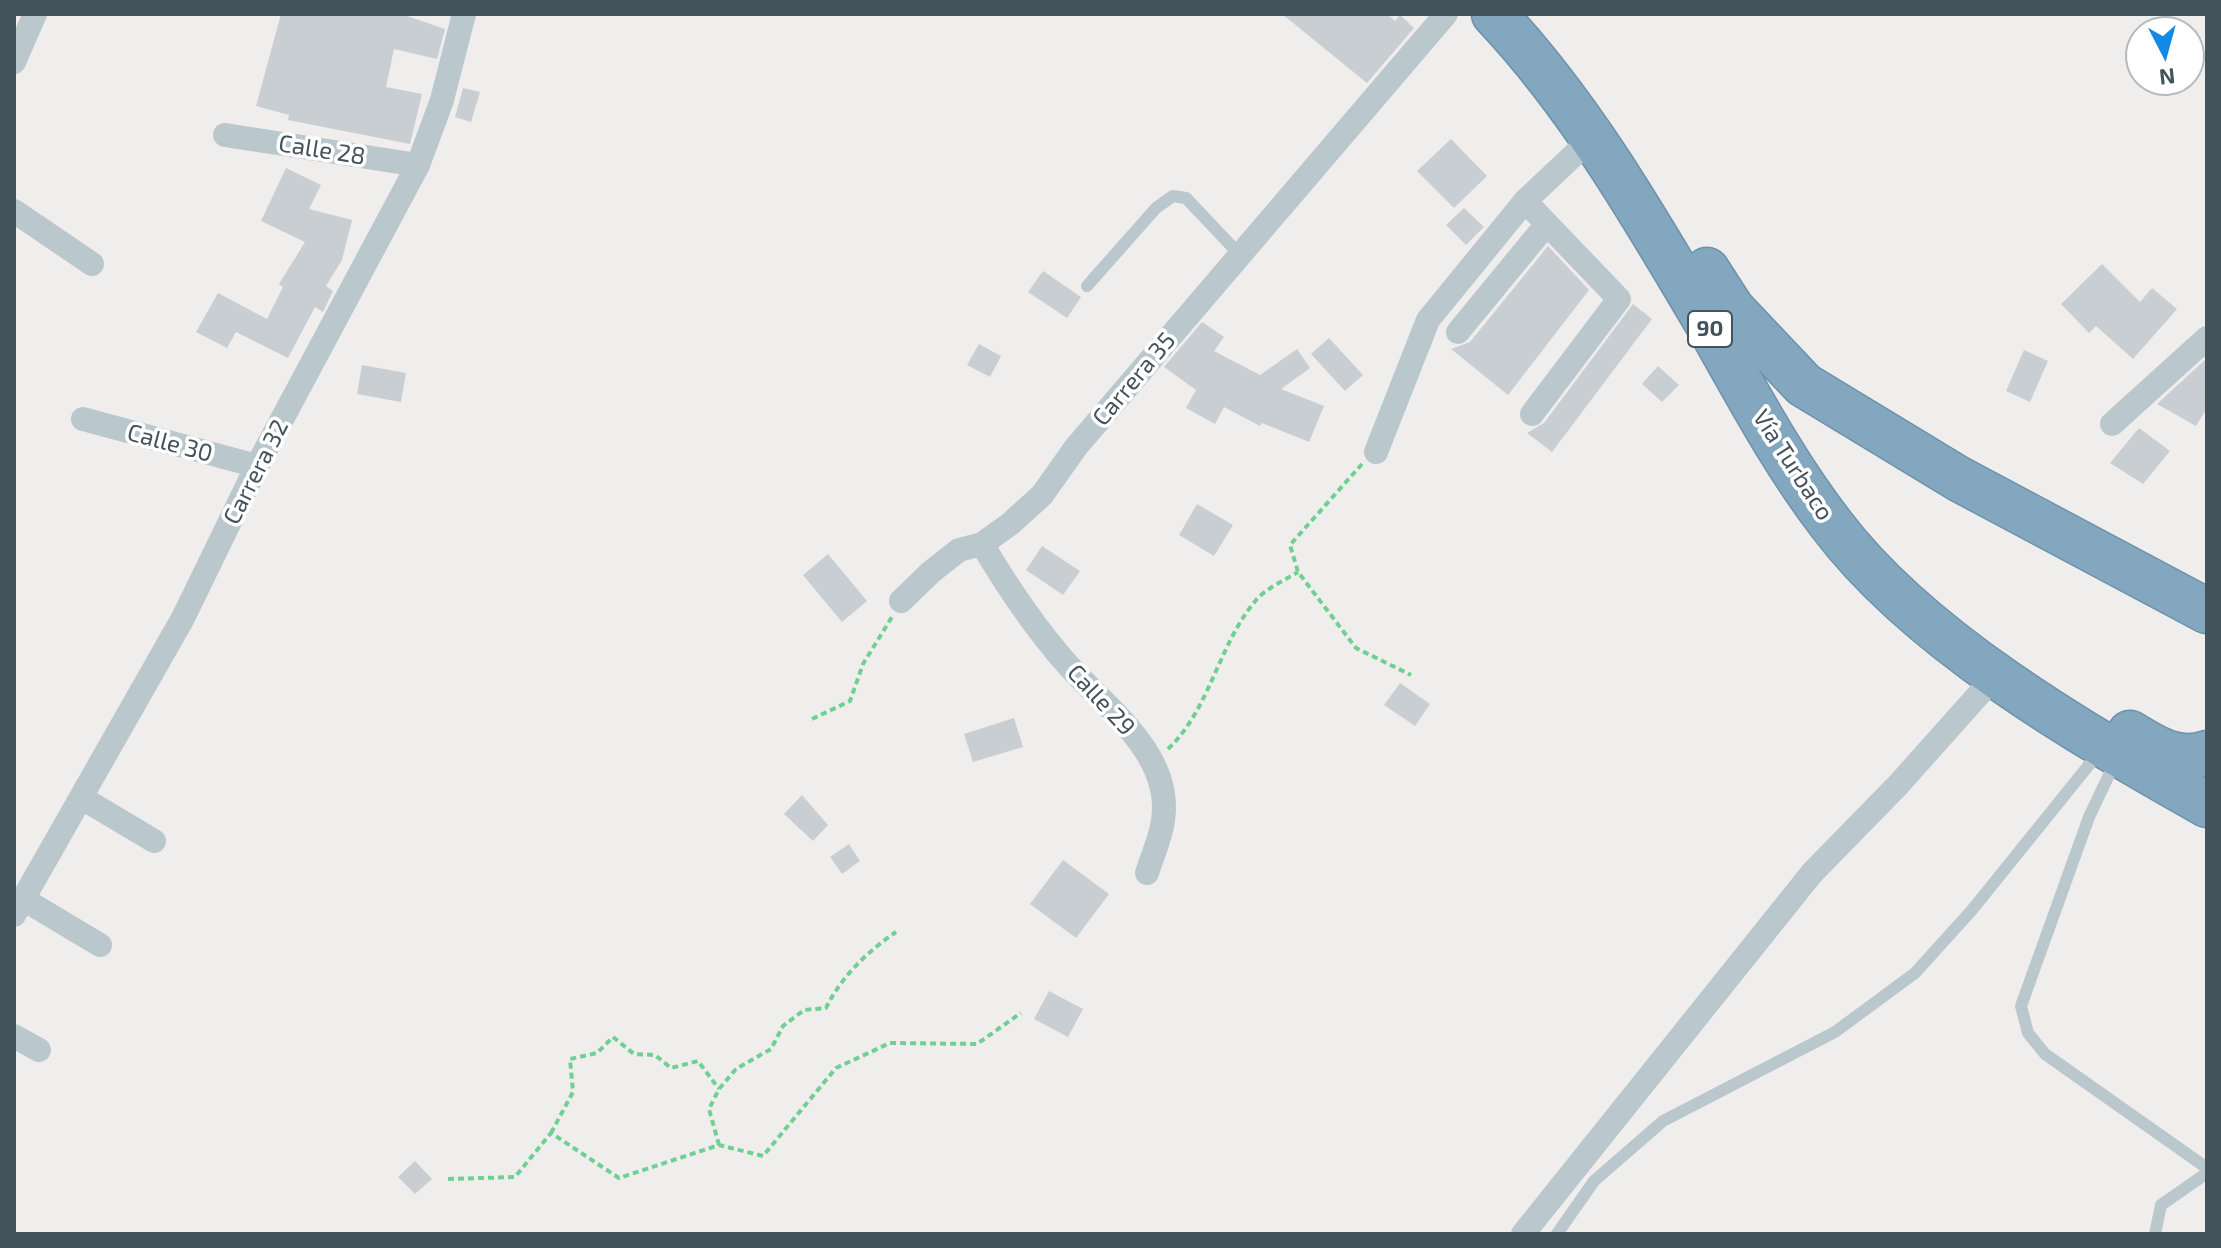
<!DOCTYPE html>
<meta charset="utf-8">
<style>
body{margin:0}
#map{position:relative;width:2221px;height:1248px;overflow:hidden;background:#f0eded;font-family:"Exo 2",sans-serif}
canvas{display:block}
.frame{position:absolute;inset:0;border:16px solid #44535b;pointer-events:none}
.north{position:absolute;left:2125px;top:16px;width:80px;height:80px;box-sizing:border-box;background:#fff;border:2px solid #b4babd;border-radius:50%;rotate:174deg;font-size:22px;font-weight:700;line-height:32px;text-align:center;color:#44535b}
.north::after{content:'';display:block;margin:auto;width:28px;height:36px;background:#1089e7;clip-path:polygon(50% 0,100% 100%,50% 72%,0 100%)}
</style>
<div id="map">
<canvas width="2221" height="1248"></canvas>
<div class="frame"></div>
<div class="north">N</div>
</div>
<script>
const context = document.querySelector('canvas').getContext('2d');
context.lineJoin = 'round';
function paint(path, color) {
  context.fillStyle = color;
  context.fill(path, 'evenodd');
}
function stroke(path, color, width, dash) {
  context.strokeStyle = color;
  context.lineWidth = width;
  context.lineCap = dash ? 'butt' : 'round';
  context.setLineDash(dash || []);
  context.stroke(path);
}
function label(font, color, halo, rows, align = 'center') {
  context.font = font + ' "Exo 2",sans-serif';
  context.lineWidth = 7;
  context.setLineDash([]);
  context.textBaseline = 'middle';
  context.strokeStyle = halo;
  context.fillStyle = color;
  for (const [text, x, y, turn = 0] of rows) {
    context.save();
    context.translate(x, y);
    context.rotate((+turn || 0) * Math.PI / 180);
    context.textAlign = isNaN(turn) ? turn : align;
    if (halo) context.strokeText(text, 0, 0);
    context.fillText(text, 0, 0);
    context.restore();
  }
}
const building = new Path2D(`
 M281 14H401L445 29 437 59 394 49 386 87 422 94 410 144 288 120 289 115 256 106Z
 M1282 14H1387L1395 21 1400 15 1414 28 1367 83Z
 M463 88 480 92 471 122 455 117Z
 M1451 139 1487 176 1454 208 1417 171Z
 M286 168 321 185 309 209 352 220 342 260 326 286 333 291 323 312 315 307 288 358 236 332 227 348 196 332 218 293 267 319 283 287 279 284 305 242 261 221Z
 M1464 208 1484 227 1466 245 1446 225Z
 M1548 246 1589 290 1508 395 1451 349 1470 342Z
 M2102 264 2140 302 2152 288 2177 309 2133 359 2096 326 2089 333 2061 304Z
 M1043 271 1081 297 1067 318 1028 292Z
 M1633 304 1652 319 1552 452 1527 433 1544 423Z
 M1202 322 1224 337 1214 351 1260 375 1297 349 1310 368 1281 389 1324 406 1309 442 1262 423 1260 426 1224 407 1215 424 1186 408 1196 390 1164 367Z
 M1329 338 1363 375 1345 391 1311 354Z
 M979 344 1001 356 990 377 967 365Z
 M2024 350 2048 361 2030 402 2006 391Z
 M2207 358V408L2196 426 2157 404Z
 M362 365 406 373 401 402 357 394Z
 M1658 366 1679 385 1662 402 1642 384Z
 M2139 428 2170 451 2143 484 2110 463Z
 M1197 504 1233 525 1214 556 1179 535Z
 M1042 546 1080 571 1063 595 1026 570Z
 M828 554 867 601 842 622 803 575Z
 M1400 683 1430 704 1415 726 1384 705Z
 M1014 718 1023 747 973 762 964 734Z
 M802 795 828 825 813 841 784 814Z
 M849 844 860 861 842 874 830 857Z
 M1063 860 1109 894 1076 938 1030 904Z
 M1049 991 1083 1009 1068 1037 1034 1019Z
 M415 1161 432 1179 415 1194 398 1177Z`);
const path = new Path2D(`
 M1362 464 1290 545 1298 572 1356 648 1411 675
 M812 719 850 701 863 664 892 617
 M1168 749C1211 708 1218 644 1257 599 1267 588 1285 580 1298 572
 M551 1133 573 1092 570 1059 597 1053 613 1037 634 1054 655 1055 671 1068 698 1061 719 1089
 M719 1145 709 1109 719 1089 736 1069 771 1049 783 1026 804 1010 826 1008C841 977 868 951 896 932
 M448 1179 515 1177 551 1133 619 1178 719 1145 763 1156 836 1068 890 1043 977 1044 1021 1013`);
const lane = new Path2D(`
 M1087 286 1156 208 1173 196 1186 198 1240 255
 M2116 760 2089 817 2021 1006 2028 1033 2045 1054 2207 1168
 M1557 1234 1594 1181 1663 1121 1835 1032 1915 973 1972 910 2101 750
 M2155 1234 2161 1205 2207 1173`);
const street = new Path2D(`
 M14 62 35 14
 M225 135 418 165
 M1525 201 1619 299 1532 414
 M14 211 92 264
 M1458 332 1546 225
 M83 419 257 466
 M2112 424 2207 338
 M1376 452 1428 320 1525 201 1592 138
 M982 544C1007 586 1035 628 1067 664 1106 708 1173 754 1163 820 1161 838 1152 856 1147 873
 M901 601 931 572 959 550 982 544 1010 524 1042 495 1076 447 1446 14
 M82 798 154 841
 M23 899 100 945
 M14 915 183 618 257 466 418 165 442 100 464 14
 M14 1036 39 1050
 M1523 1234 1812 873 1898 785 1998 673`);
const highway = new Path2D(`
 M1494 14C1581 106 1646 220 1710 328 1748 395 1784 463 1831 524 1918 640 2081 734 2207 805
 M1707 270 1732 309 1804 385 1959 479 2207 611
 M2130 733C2154 748 2178 763 2207 753`);
const shields = [
 [1710,329,44]
];
const shieldNames = [
 ["90",1710,329]
];
const streetNames = [
 ["Calle 28",322,150,9],
 ["Carrera 35",1134,379,-50],
 ["Calle 30",170,443,15],
 ["Vía Turbaco",1793,465,57],
 ["Carrera 32",256,472,-63],
 ["Calle 29",1101,700,47]
];
paint(building, '#c9ced2');
stroke(highway, '#6d92ab', 47);
stroke(path, '#6fd093', 4, [6, 4]);
stroke(lane, '#bac7cd', 12);
stroke(street, '#bac7cd', 24);
stroke(highway, '#82a7bf', 44);
for (const [x, y, w] of shields) {
  const box = new Path2D();
  box.roundRect(x - w / 2, y - 18, w, 36, 6);
  context.fillStyle = '#fff';
  context.fill(box);
  stroke(box, '#44535b', 2);
}
label('bold 22px', '#44535b', null, shieldNames);
label('24px', '#44535b', '#fff', streetNames);
</script>
